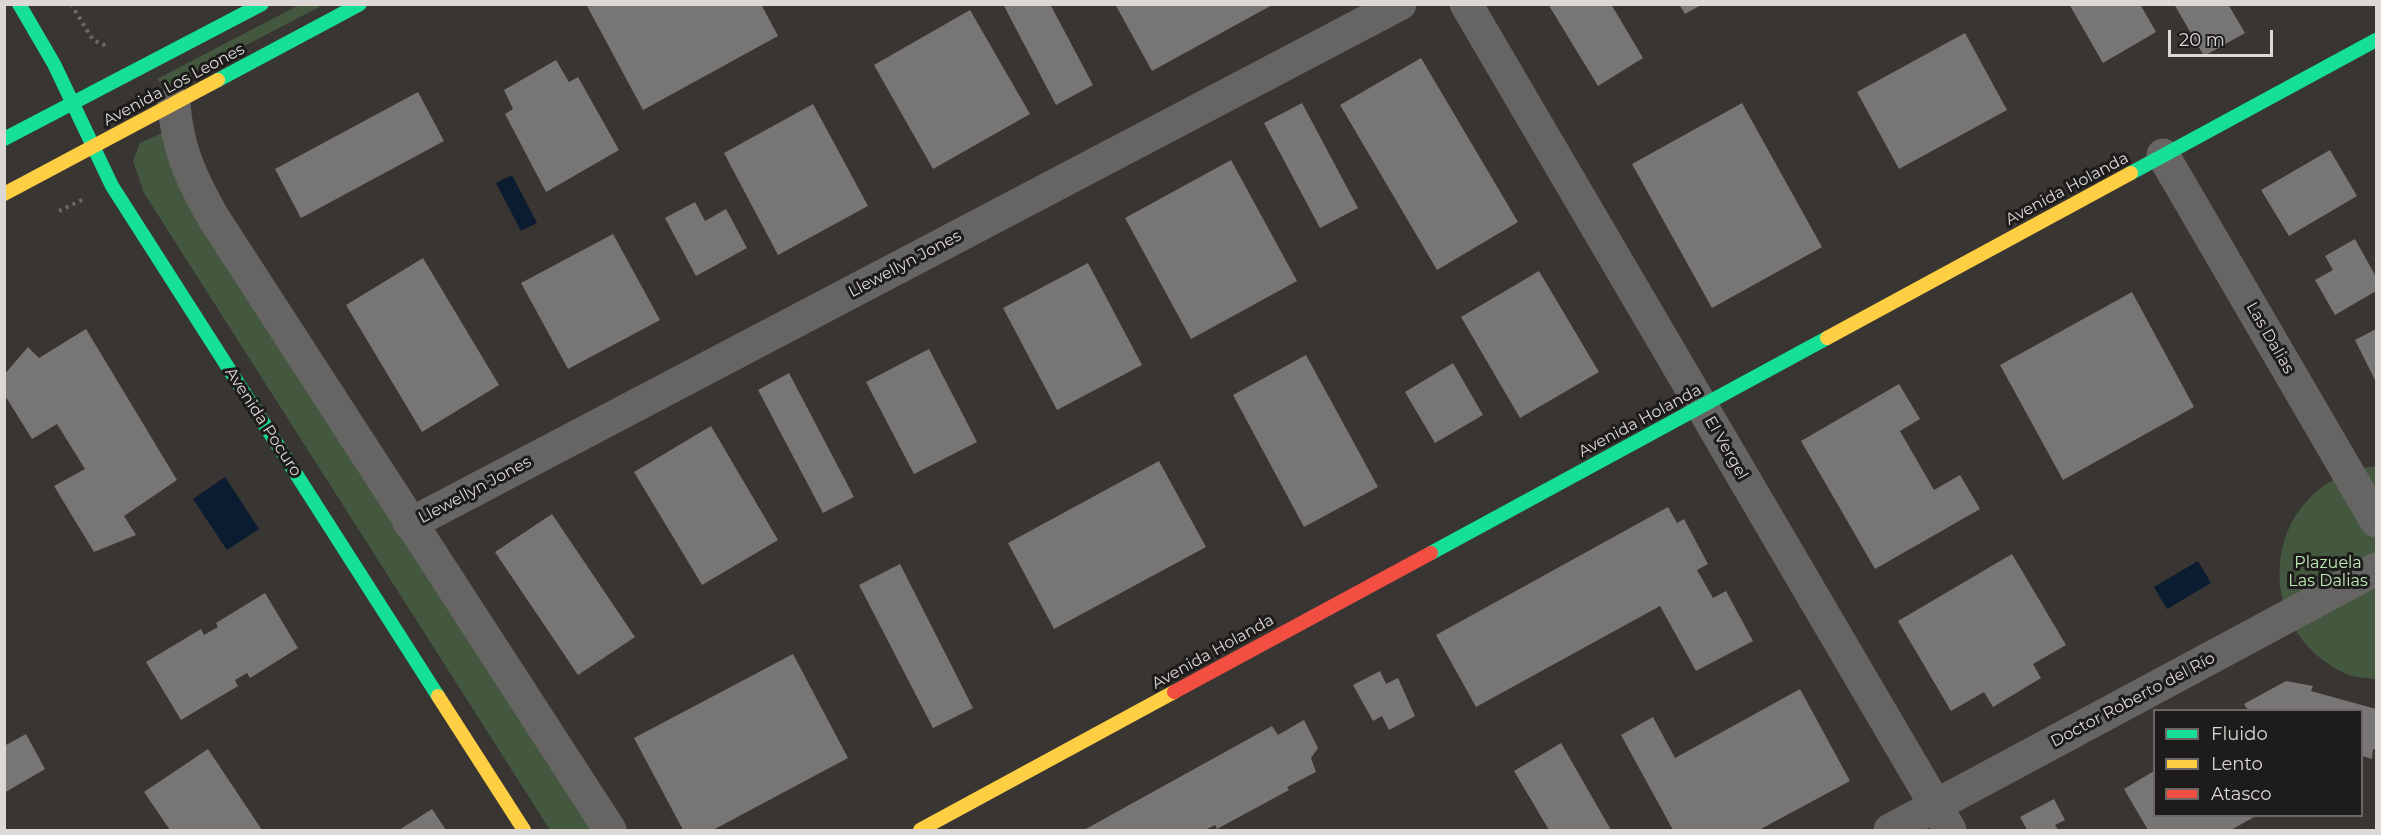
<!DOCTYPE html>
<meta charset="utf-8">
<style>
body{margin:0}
#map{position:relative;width:2381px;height:835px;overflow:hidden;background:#383533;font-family:Montserrat,sans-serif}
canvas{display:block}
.frame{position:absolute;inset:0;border:6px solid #dbd8d6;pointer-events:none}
.legend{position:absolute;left:2153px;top:709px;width:210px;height:108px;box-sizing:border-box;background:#1e1c1b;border:2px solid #6a6766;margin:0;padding:8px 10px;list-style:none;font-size:18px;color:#dbd8d6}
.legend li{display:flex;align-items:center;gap:12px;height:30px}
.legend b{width:30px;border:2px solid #6a6766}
.scale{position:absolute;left:2168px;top:30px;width:105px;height:27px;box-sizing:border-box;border:3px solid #dbd8d6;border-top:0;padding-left:8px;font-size:18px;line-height:21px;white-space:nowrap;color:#dbd8d6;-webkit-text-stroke:4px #1e1c1b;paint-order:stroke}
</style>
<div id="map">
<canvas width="2381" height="835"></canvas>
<div class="frame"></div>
<ul class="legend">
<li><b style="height:8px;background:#16e098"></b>Fluido</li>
<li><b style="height:8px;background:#ffcf43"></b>Lento</li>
<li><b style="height:8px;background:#f24e42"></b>Atasco</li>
</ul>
<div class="scale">20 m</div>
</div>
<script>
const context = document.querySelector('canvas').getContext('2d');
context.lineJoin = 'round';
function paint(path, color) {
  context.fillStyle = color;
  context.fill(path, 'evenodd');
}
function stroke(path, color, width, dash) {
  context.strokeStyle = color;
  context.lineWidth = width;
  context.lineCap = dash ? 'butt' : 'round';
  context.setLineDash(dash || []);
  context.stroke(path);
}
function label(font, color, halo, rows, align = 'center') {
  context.font = font + ' Montserrat,sans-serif';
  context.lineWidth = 6;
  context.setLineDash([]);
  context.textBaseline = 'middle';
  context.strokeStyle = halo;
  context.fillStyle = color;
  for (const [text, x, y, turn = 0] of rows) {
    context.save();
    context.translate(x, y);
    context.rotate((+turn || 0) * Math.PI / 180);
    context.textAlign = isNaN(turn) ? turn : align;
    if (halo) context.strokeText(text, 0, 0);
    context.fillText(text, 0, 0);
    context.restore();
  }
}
const green = new Path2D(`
 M299 5H323L164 88 157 79Z
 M164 132 596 830H550L144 193 133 161 140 143Z
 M2376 466V679C2368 678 2357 678 2349 675 2244 630 2262 481 2376 466Z`);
const water = new Path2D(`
 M512 175 537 223 521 231 496 183Z
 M225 477 259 529 227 550 193 499Z
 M2198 561 2211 583 2167 609 2154 587Z`);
const building = new Path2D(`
 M586 4H761L778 36 643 110Z
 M1003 4H1050L1093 85 1056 105Z
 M1115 4H1274L1152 71Z
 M1548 4H1611L1643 58 1598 86Z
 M1679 4H1703L1685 14Z
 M2069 4H2140L2156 32 2103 63Z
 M2174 4H2228L2245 33 2204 56Z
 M970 10 1030 114 933 169 874 65Z
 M1965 33 2007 110 1899 169 1857 92Z
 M1421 58 1518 222 1437 270 1340 105Z
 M556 60 569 82 578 77 619 150 546 192 505 114 513 109 504 90Z
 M418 92 444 141 301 218 275 169Z
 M1302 103 1358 208 1320 228 1264 123Z
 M1742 103 1822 247 1712 308 1632 164Z
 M813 104 868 206 778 255 724 153Z
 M2330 150 2357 196 2289 236 2261 190Z
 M1231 160 1297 281 1191 339 1125 218Z
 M695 202 705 221 726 209 747 248 696 276 665 218Z
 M613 234 660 320 568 369 521 283Z
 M2355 239 2376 277V291L2335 315 2315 280 2333 270 2325 256Z
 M423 258 499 385 422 432 346 305Z
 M1088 263 1142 365 1057 410 1003 308Z
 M1539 271 1599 372 1520 418 1461 317Z
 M2132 292 2194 407 2063 480 2000 365Z
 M86 329 177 480 124 516 136 535 94 552 54 486 85 469 57 424 32 439 4 394V375L28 347 39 358Z
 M2376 329V382L2355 340Z
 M929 349 977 442 914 474 866 382Z
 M1306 355 1378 487 1304 527 1233 395Z
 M1453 363 1483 415 1435 443 1405 392Z
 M789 373 854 497 823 513 758 390Z
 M1899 384 1920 419 1900 431 1934 490 1960 475 1980 509 1875 569 1801 441Z
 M711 426 778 540 702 585 634 472Z
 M1159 461 1206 547 1054 629 1008 543Z
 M1668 507 1677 523 1684 519 1708 564 1697 570 1713 598 1726 591 1753 641 1696 671 1660 606 1476 707 1436 635Z
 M552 514 635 637 578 675 495 552Z
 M2012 554 2066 645 2033 664 2041 678 1993 707 1984 692 1951 711 1898 621Z
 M900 564 973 708 933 728 859 585Z
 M265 593 298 648 250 678 247 673 235 680 238 686 181 720 146 662 201 629 204 635 218 627 216 623Z
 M793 654 848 758 713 830H683L634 738Z
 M1380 671 1386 684 1398 678 1415 716 1389 730 1382 716 1373 721 1353 685Z
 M2286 681 2313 686 2311 691 2376 709V750L2373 749 2372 759 2362 756V710H2248L2244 704Z
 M1800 689 1850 781 1759 830H1673L1621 735 1653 717 1675 758Z
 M1304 720 1318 748 1311 758 1316 772 1287 787 1289 790 1217 829 1215 825 1205 830H1084L1272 726 1278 735Z
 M26 734 45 769 4 793V746Z
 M1561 743 1611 830H1549L1514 771Z
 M208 749 262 830H170L144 792Z
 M2154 771V816L2254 817 2231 830H2148L2124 789Z
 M2054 799 2065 820 2055 825 2058 830H2027L2020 817Z
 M432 809 446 830H399Z`);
const path = new Path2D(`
 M71 4 93 40 107 46
 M59 211 82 200`);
const street = new Path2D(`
 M1466 4 1950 830
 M174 103C177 148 191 178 213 217L610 830
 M2163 155 2376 521
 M410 524 1400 4
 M1890 830 2376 569`);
const fast = new Path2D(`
 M19 4 54 64 112 186 438 696
 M218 80 360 4
 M4 139 262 4
 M2131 173 2376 40
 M1431 553 1827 338`);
const slow = new Path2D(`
 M4 194 218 80
 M1827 338 2131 173
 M438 696 524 830
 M920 830 1174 692`);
const jam = new Path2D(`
 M1174 692 1431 553`);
const streetNames = [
 ["Avenida Los Leones",174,85,-28],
 ["Avenida Holanda",2067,189,-28],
 ["Llewellyn Jones",905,264,-28],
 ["Las Dalias",2270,338,60],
 ["Avenida Holanda",1640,421,-28],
 ["Avenida Pocuro",263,422,57],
 ["El Vergel",1726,448,60],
 ["Llewellyn Jones",475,490,-28],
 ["Avenida Holanda",1213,652,-29],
 ["Doctor Roberto del Río",2133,700,-28]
];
const parkNames = [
 ["Plazuela",2328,563],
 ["Las Dalias",2328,581]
];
paint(green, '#44583f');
paint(water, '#0b1c31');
paint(building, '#787575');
stroke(path, '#6c6b69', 4, [3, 4.5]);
stroke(street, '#666564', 33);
stroke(fast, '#16e098', 14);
stroke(slow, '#ffcf43', 14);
stroke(jam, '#f24e42', 14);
label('16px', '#dbd8d6', '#1e1c1b', streetNames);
label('16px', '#beeab5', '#1e1c1b', parkNames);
</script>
